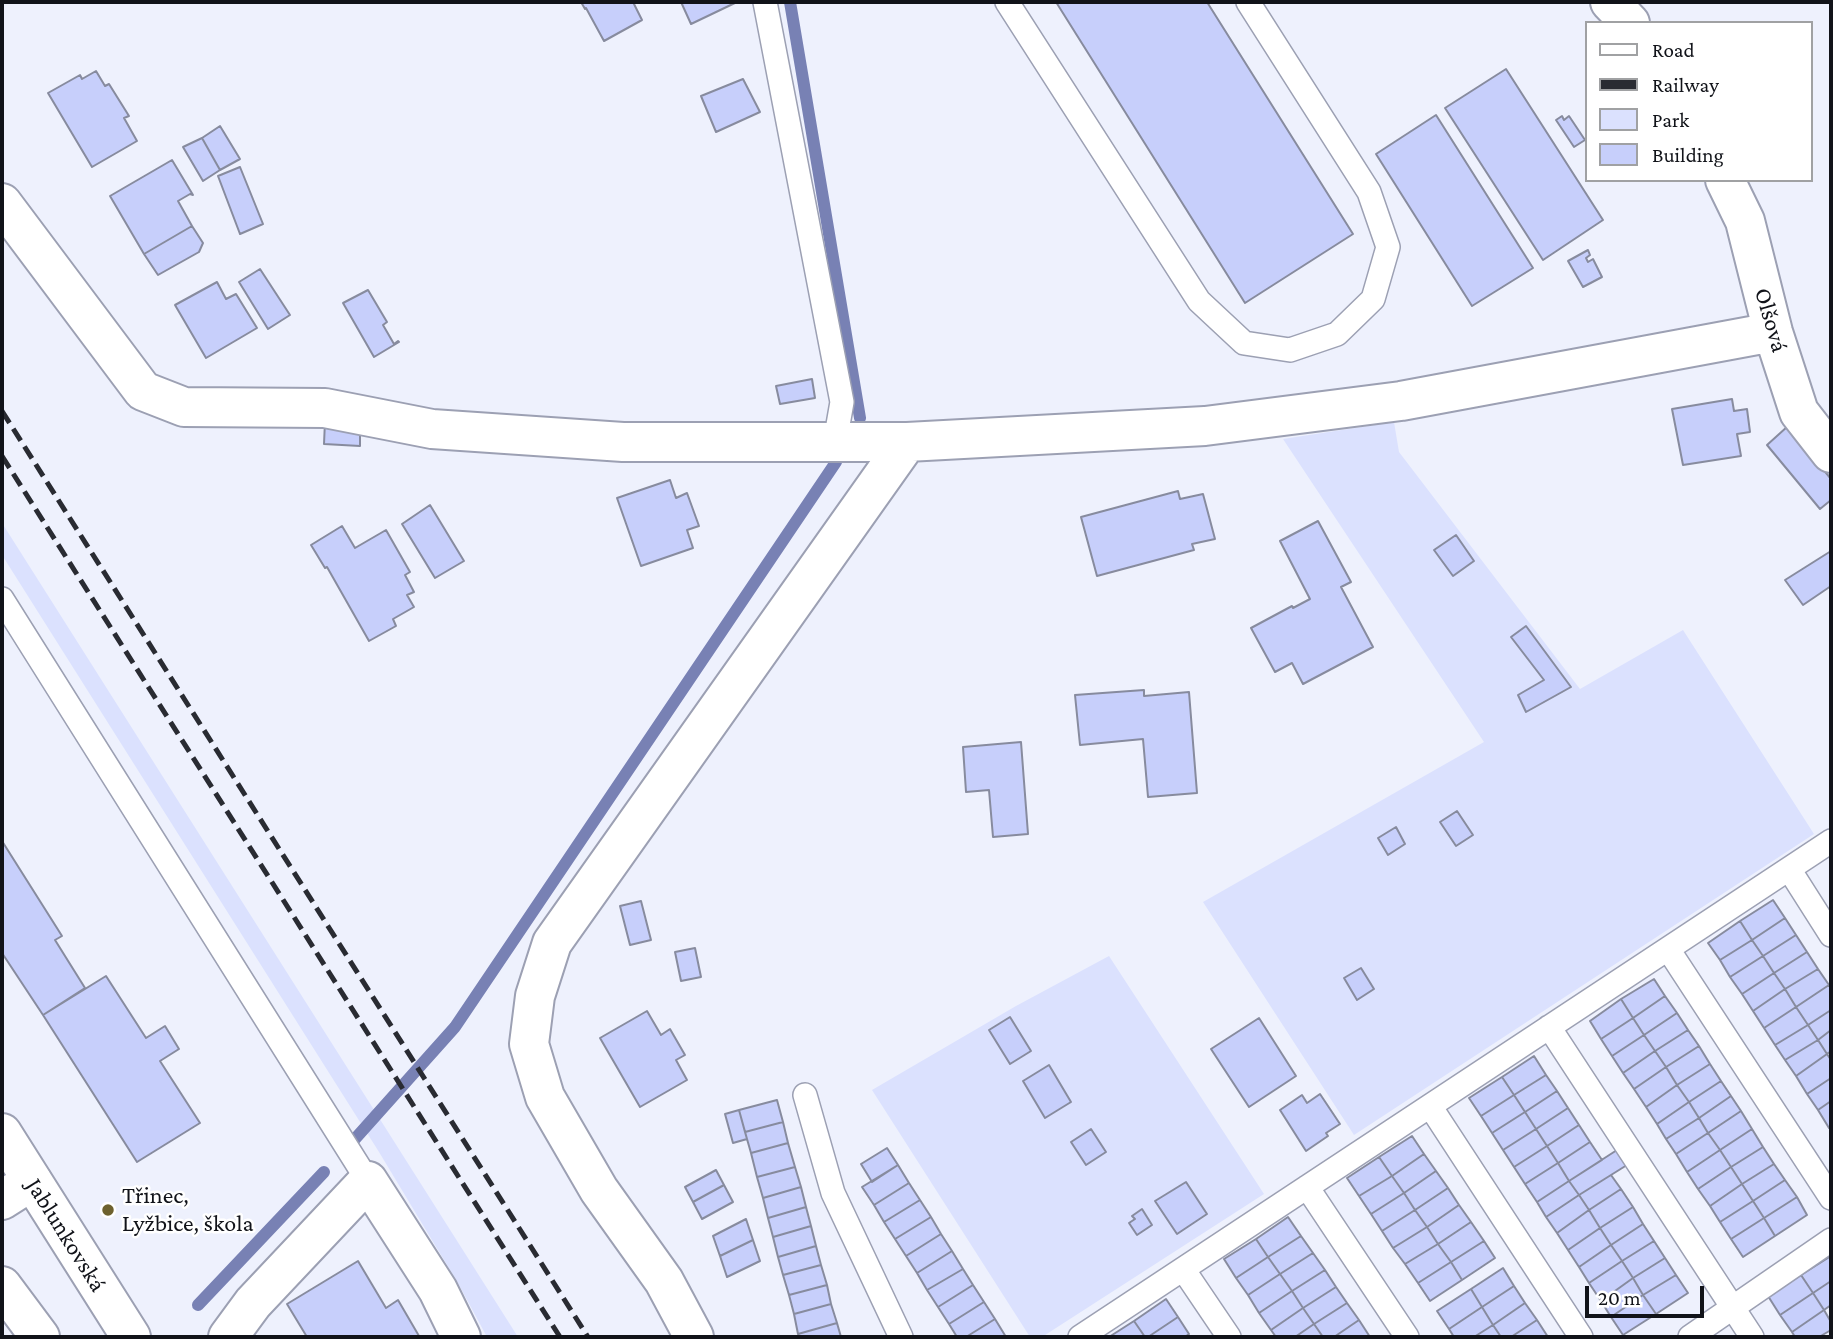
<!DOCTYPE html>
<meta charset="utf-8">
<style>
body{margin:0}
#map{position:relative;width:1833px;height:1339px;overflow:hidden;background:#eef1fd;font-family:"Crimson Pro",serif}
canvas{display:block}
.frame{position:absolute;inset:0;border:4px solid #111319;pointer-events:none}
.legend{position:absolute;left:1585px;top:21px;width:228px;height:161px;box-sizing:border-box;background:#fff;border:2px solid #a0a1a3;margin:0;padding:9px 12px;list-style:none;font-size:21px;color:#111319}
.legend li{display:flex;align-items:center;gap:14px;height:35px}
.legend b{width:35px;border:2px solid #a0a1a3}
.scale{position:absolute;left:1585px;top:1286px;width:119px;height:32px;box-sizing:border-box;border:4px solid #111319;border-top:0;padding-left:9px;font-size:21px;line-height:24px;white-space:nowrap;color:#111319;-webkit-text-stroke:5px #fff;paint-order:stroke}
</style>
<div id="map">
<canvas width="1833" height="1339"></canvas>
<div class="frame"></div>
<ul class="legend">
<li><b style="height:9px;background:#fff"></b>Road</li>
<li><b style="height:9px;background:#292b32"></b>Railway</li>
<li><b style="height:19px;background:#dbe1fe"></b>Park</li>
<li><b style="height:19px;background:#c7cffb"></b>Building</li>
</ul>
<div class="scale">20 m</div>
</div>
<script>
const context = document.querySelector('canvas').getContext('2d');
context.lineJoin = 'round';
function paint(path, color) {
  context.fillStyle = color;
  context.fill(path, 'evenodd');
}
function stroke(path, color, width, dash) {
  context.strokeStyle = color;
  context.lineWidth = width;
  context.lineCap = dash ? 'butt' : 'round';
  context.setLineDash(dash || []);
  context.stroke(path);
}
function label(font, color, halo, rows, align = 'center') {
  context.font = font + ' "Crimson Pro",serif';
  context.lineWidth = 5;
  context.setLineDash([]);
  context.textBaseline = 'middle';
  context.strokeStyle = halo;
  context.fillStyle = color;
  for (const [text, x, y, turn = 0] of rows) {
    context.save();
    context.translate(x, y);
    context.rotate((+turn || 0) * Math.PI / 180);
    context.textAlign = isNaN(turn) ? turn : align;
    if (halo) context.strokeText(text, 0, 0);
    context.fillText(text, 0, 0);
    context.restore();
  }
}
const green = new Path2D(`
 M1394 422 1399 452 1580 689 1683 630 1814 834 1354 1135 1203 902 1484 742 1283 439Z
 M2 523 518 1337H487L459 1285 379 1152 2 555Z
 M1109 956 1264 1194 1042 1337H1030L872 1090 1016 1006Z`);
const stream = new Path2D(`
 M790 2 860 418
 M354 1140 455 1027 836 462
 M198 1305 324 1172`);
const building = new Path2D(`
 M581 2H633L642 20 604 41 586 8 585 9Z
 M681 2H737L691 24Z
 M1056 2H1207L1353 234 1245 303Z
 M1506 69 1603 220 1543 260 1445 108Z
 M96 71 105 86 109 84 129 116 124 118 137 141 92 167 48 93 80 75 82 79Z
 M743 79 760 112 716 132 701 96Z
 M1436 115 1533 268 1472 306 1376 154Z
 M1562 116 1564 120 1569 116 1585 140 1574 147 1556 120Z
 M220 126 240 159 220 170 202 138Z
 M202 138 220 170 203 181 183 147Z
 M172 160 193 195 190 194 178 201 192 226 144 254 110 196Z
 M240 167 263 224 240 234 218 176Z
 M192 226 203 243 199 252 158 275 144 254Z
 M1588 250 1590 255 1586 258 1588 262 1593 259 1602 277 1583 287 1568 261Z
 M260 269 290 315 268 329 239 282Z
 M217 282 226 299 236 294 257 328 206 358 175 305Z
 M368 290 387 322 383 325 394 344 398 341 399 342 374 357 343 303Z
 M812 379 815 398 780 404 776 386Z
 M1732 399 1734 411 1747 409 1750 432 1737 434 1741 456 1683 465 1672 409Z
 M325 421 360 422V446L324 444Z
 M1788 426 1831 479V500L1820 509 1767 445Z
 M670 480 676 498 687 493 699 526 687 530 693 548 641 566 617 498Z
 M1178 491 1180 499 1203 494 1215 539 1192 544 1194 550 1097 576 1081 517Z
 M430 505 464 561 435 578 402 524Z
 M1318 521 1351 582 1341 587 1373 647 1303 684 1292 663 1275 672 1251 628 1292 606 1293 608 1310 599 1280 541Z
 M342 526 355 548 386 530 410 572 405 575 414 592 407 595 414 607 393 619 396 626 369 641 327 567 325 568 311 545Z
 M1456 535 1474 561 1453 576 1434 550Z
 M1831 551V586L1803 605 1785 580Z
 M1526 626 1571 687 1526 712 1518 695 1544 680 1511 637Z
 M1144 690V696L1189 692 1197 793 1148 797 1143 739 1080 745 1075 695Z
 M1021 742 1028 834 993 837 989 790 966 792 963 747Z
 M1457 811 1473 835 1456 846 1440 822Z
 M1396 827 1405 844 1388 855 1378 838Z
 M2 841 62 936 55 940 85 988 43 1015 2 953Z
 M1773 900 1785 918 1752 940 1740 921Z
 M641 901 651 940 630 945 620 906Z
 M1785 918 1796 935 1763 956 1752 940Z
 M1740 921 1752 940 1720 960 1708 943Z
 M1796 935 1807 952 1774 973 1763 956Z
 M1752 940 1763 956 1730 977 1720 960Z
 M695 948 701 977 681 981 675 952Z
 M1807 952 1818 969 1785 989 1774 973Z
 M1763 956 1774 973 1742 994 1730 977Z
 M1361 968 1374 989 1357 1000 1344 978Z
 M1818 969 1829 985 1796 1007 1785 989Z
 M1774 973 1785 989 1753 1011 1742 994Z
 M106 976 146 1038 165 1026 179 1049 160 1061 200 1123 137 1162 43 1015Z
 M1654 979 1665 996 1633 1018 1621 999Z
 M1829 985 1831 989V1010L1808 1025 1796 1007Z
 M1785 989 1796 1007 1764 1028 1753 1011Z
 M1665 996 1677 1013 1644 1035 1633 1018Z
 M1621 999 1633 1018 1601 1039 1590 1021Z
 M1796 1007 1808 1025 1775 1045 1764 1028Z
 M1831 1010V1030L1818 1040 1808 1025Z
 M647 1011 661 1035 670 1029 685 1055 676 1060 687 1080 640 1107 600 1038Z
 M1677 1013 1688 1030 1655 1051 1644 1035Z
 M1010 1017 1031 1051 1010 1064 989 1030Z
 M1259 1018 1296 1076 1249 1107 1211 1049Z
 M1633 1018 1644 1035 1612 1056 1601 1039Z
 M1808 1025 1818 1040 1785 1060 1775 1045Z
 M1688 1030 1699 1046 1666 1067 1655 1051Z
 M1831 1030V1051L1827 1054 1818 1040Z
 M1644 1035 1655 1051 1623 1073 1612 1056Z
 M1818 1040 1827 1054 1796 1076 1785 1060Z
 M1699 1046 1710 1064 1677 1085 1666 1067Z
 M1655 1051 1666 1067 1634 1089 1623 1073Z
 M1827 1054 1831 1060V1078L1807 1094 1796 1076Z
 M1534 1056 1546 1075 1514 1095 1502 1077Z
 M1710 1064 1721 1081 1689 1102 1677 1085Z
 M1049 1065 1071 1102 1045 1118 1023 1081Z
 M1666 1067 1677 1085 1646 1107 1634 1089Z
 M1546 1075 1557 1091 1525 1112 1514 1095Z
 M1502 1077 1514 1095 1481 1116 1469 1098Z
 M1831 1078V1101L1818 1110 1807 1094Z
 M1721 1081 1731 1096 1699 1118 1689 1102Z
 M1677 1085 1689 1102 1657 1124 1646 1107Z
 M1557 1091 1568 1108 1536 1129 1525 1112Z
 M1320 1094 1340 1124 1326 1133 1328 1136 1306 1151 1280 1110 1302 1095 1307 1103Z
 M1514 1095 1525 1112 1492 1133 1481 1116Z
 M1731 1096 1741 1111 1708 1133 1699 1118Z
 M777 1100 783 1122 745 1132 739 1110Z
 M1831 1101V1126L1829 1128 1818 1110Z
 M1689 1102 1699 1118 1666 1139 1657 1124Z
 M1568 1108 1579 1125 1547 1146 1536 1129Z
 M739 1110 747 1139 733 1143 725 1114Z
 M1741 1111 1752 1129 1720 1150 1708 1133Z
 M1525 1112 1536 1129 1503 1150 1492 1133Z
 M1699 1118 1708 1133 1676 1154 1666 1139Z
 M783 1122 788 1143 751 1153 745 1132Z
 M1579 1125 1590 1142 1558 1163 1547 1146Z
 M1091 1129 1106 1152 1086 1165 1071 1142Z
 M1536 1129 1547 1146 1514 1167 1503 1150Z
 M1752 1129 1763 1147 1731 1167 1720 1150Z
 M1708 1133 1720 1150 1687 1172 1676 1154Z
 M1412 1136 1424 1154 1392 1176 1379 1157Z
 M1590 1142 1602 1160 1569 1181 1558 1163Z
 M788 1143 795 1167 757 1177 751 1153Z
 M1547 1146 1558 1163 1525 1184 1514 1167Z
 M1763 1147 1774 1164 1742 1184 1731 1167Z
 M887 1148 898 1165 872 1182 861 1164Z
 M1617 1150 1627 1165 1579 1195 1569 1181Z
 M1720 1150 1731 1167 1698 1189 1687 1172Z
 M1424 1154 1436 1171 1404 1193 1392 1176Z
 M1379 1157 1392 1176 1359 1196 1347 1178Z
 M1558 1163 1569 1181 1537 1202 1525 1184Z
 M1774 1164 1785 1180 1753 1201 1742 1184Z
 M898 1165 909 1183 874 1205 862 1187Z
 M795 1167 801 1187 763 1198 757 1177Z
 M1731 1167 1742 1184 1710 1206 1698 1189Z
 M716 1170 724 1185 693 1202 685 1187Z
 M1436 1171 1448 1188 1415 1210 1404 1193Z
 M1611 1175 1621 1189 1589 1210 1579 1195Z
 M1392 1176 1404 1193 1371 1214 1359 1196Z
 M1785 1180 1797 1197 1764 1218 1753 1201Z
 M1569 1181 1579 1195 1546 1217 1537 1202Z
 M1186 1182 1207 1214 1177 1234 1155 1201Z
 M909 1183 920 1200 884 1222 874 1205Z
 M1742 1184 1753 1201 1720 1222 1710 1206Z
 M724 1185 733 1202 702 1219 693 1202Z
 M801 1187 806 1207 768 1218 763 1198Z
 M1448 1188 1459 1205 1427 1227 1415 1210Z
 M1621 1189 1633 1207 1600 1228 1589 1210Z
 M1404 1193 1415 1210 1382 1231 1371 1214Z
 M1579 1195 1589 1210 1557 1233 1546 1217Z
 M1797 1197 1807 1215 1775 1236 1764 1218Z
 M920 1200 931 1217 895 1239 884 1222Z
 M1753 1201 1764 1218 1731 1239 1720 1222Z
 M1459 1205 1471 1222 1438 1244 1427 1227Z
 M806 1207 811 1226 773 1237 768 1218Z
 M1633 1207 1643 1224 1611 1245 1600 1228Z
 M1142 1209 1152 1225 1137 1235 1129 1223 1135 1219 1132 1216Z
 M1415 1210 1427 1227 1393 1248 1382 1231Z
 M1589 1210 1600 1228 1568 1250 1557 1233Z
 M931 1217 941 1234 906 1256 895 1239Z
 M1288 1217 1301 1236 1268 1257 1256 1239Z
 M1764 1218 1775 1236 1743 1257 1731 1239Z
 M746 1219 753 1240 720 1256 713 1236Z
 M1471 1222 1484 1241 1451 1262 1438 1244Z
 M1643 1224 1654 1241 1622 1261 1611 1245Z
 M811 1226 816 1246 778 1257 773 1237Z
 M1427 1227 1438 1244 1405 1264 1393 1248Z
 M1600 1228 1611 1245 1579 1267 1568 1250Z
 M941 1234 952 1251 917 1273 906 1256Z
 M1301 1236 1313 1253 1280 1274 1268 1257Z
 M1256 1239 1268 1257 1236 1278 1224 1259Z
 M753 1240 760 1261 727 1277 720 1256Z
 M1484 1241 1495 1258 1462 1280 1451 1262Z
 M1654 1241 1665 1258 1633 1278 1622 1261Z
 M1438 1244 1451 1262 1418 1283 1405 1264Z
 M1611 1245 1622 1261 1589 1283 1579 1267Z
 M816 1246 821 1265 783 1275 778 1257Z
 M952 1251 963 1269 927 1290 917 1273Z
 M1313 1253 1325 1270 1292 1291 1280 1274Z
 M1831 1256V1281L1813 1293 1801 1275Z
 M1268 1257 1280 1274 1248 1295 1236 1278Z
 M1665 1258 1676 1275 1643 1295 1633 1278Z
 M358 1261 386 1308 398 1300 419 1336 416 1337H344L343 1336 340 1337H325L324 1336 321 1337H307L287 1304Z
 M1622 1261 1633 1278 1601 1301 1589 1283Z
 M1451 1262 1462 1280 1430 1301 1418 1283Z
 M821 1265 827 1285 789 1295 783 1275Z
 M1503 1268 1514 1286 1482 1307 1471 1289Z
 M963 1269 973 1285 938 1307 927 1290Z
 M1325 1270 1336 1287 1303 1308 1292 1291Z
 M1280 1274 1292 1291 1259 1313 1248 1295Z
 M1676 1275 1688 1293 1656 1314 1643 1295Z
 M1801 1275 1813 1293 1780 1315 1768 1296Z
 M1633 1278 1643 1295 1611 1317 1601 1301Z
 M1831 1281V1305L1824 1310 1813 1293Z
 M827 1285 831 1304 794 1314 789 1295Z
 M973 1285 984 1302 949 1324 938 1307Z
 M1514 1286 1525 1303 1493 1325 1482 1307Z
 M1336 1287 1347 1303 1314 1324 1303 1308Z
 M1471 1289 1482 1307 1449 1329 1437 1311Z
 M1292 1291 1303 1308 1271 1330 1259 1313Z
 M1813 1293 1824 1310 1792 1332 1780 1315Z
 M1643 1295 1656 1314 1623 1335 1611 1317Z
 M1166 1299 1178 1317 1148 1337H1145L1134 1321Z
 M984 1302 995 1319 966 1337H957L949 1324Z
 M1347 1303 1359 1320 1334 1337H1323L1314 1324Z
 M1525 1303 1537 1320 1511 1337H1501L1493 1325Z
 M831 1304 837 1323 798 1334 794 1314Z
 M1482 1307 1493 1325 1474 1337H1454L1449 1329Z
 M1303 1308 1314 1324 1295 1337H1276L1271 1330Z
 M1824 1310 1831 1322V1330L1819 1337H1795L1792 1332Z
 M1178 1317 1189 1334 1185 1337H1148Z
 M995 1319 1006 1337H966Z
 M1359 1320 1370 1337H1334Z
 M1537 1320 1548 1337H1511Z
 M1134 1321 1145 1337H1109Z
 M837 1323 841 1337H799L798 1334Z
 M1314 1324 1323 1337H1295Z
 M1493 1325 1501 1337H1474Z`);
const service = new Path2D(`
 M765 2 842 402 835 442
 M1007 2 1199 301 1244 343 1290 350 1337 334 1373 299 1388 247 1369 192 1248 2
 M2 599 368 1181
 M1789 869 1831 935
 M1668 949 1831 1198
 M1549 1027 1752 1337
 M805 1095 833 1193 901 1337
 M1430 1106 1581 1337
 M1307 1187 1407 1337
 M1183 1269 1229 1337
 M1080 1337 1831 841
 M1690 1337 1831 1240`);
const minor = new Path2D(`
 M1610 2 1630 23
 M1725 180 1745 221 1773 332 1799 412 1831 453
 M2 203 143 391 184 407 325 408 432 429 623 442H907
 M2 1200 32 1181
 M2 1286 40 1337
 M228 1337 253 1303 368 1181 438 1290 461 1337
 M694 1337 664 1281 599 1190 545 1097 529 1044 535 996 552 943 907 442 1205 426 1401 401 1773 332`);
const secondary = new Path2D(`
 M2 1133 131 1337`);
const rail = new Path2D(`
 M2 411 588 1337
 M2 456 560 1337`);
const markers = [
 [108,1210,7,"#6d612e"]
];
const streetNames = [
 ["Olšová",1771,320,74],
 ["Jablunkovská",66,1235,58]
];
const poiNames = [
 ["Třinec,",122,1196],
 ["Lyžbice, škola",122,1224]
];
paint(green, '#dbe1fe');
stroke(stream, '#7881b4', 12);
paint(building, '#c7cffb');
stroke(building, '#878b9e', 2);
stroke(service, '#9ca0b3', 26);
stroke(minor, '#9ca0b3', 42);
stroke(secondary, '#9ca0b3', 42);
stroke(service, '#fff', 23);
stroke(minor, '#fff', 38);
stroke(secondary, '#fff', 38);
stroke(rail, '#292b32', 5, [14, 7]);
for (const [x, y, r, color] of markers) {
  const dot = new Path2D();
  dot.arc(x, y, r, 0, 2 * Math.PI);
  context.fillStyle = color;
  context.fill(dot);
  stroke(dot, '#fff', 2.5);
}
label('24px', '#111319', '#fff', streetNames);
label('24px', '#111319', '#fff', poiNames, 'left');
</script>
